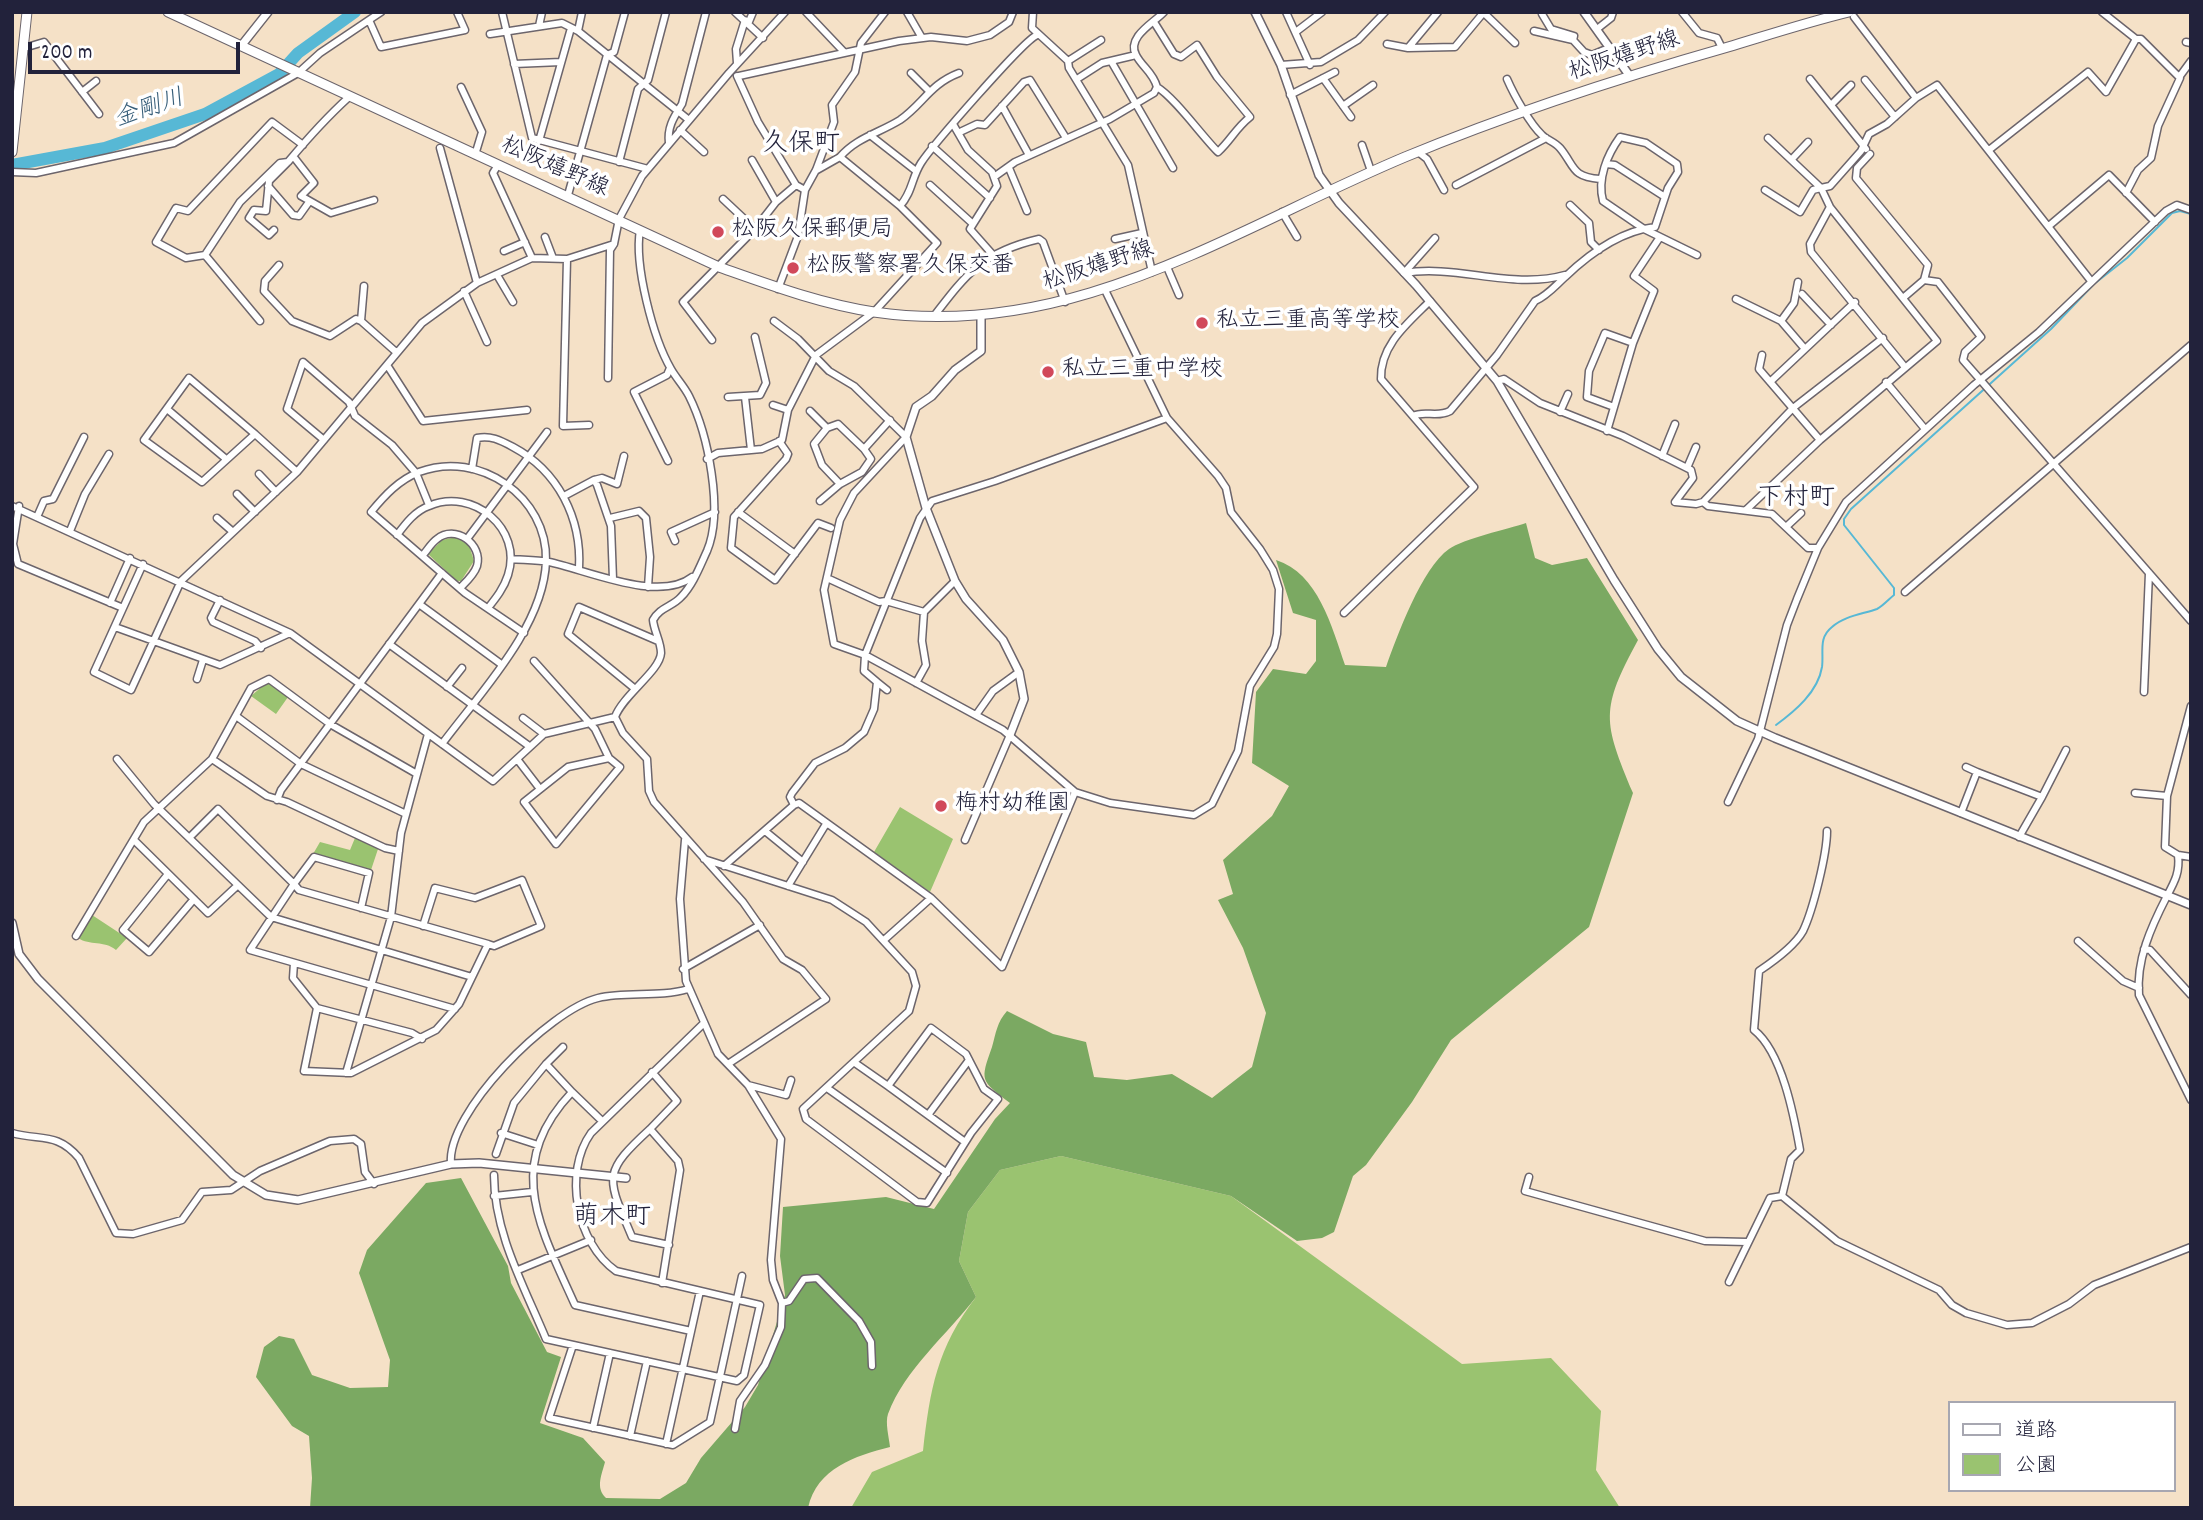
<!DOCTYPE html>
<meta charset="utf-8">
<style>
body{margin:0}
#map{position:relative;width:2203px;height:1520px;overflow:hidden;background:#f5e1c7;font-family:Dekko,"Klee One",sans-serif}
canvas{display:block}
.frame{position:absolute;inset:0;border:14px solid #22223b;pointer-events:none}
.legend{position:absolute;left:1948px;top:1401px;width:228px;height:91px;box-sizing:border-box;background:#fff;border:2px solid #a7a7b1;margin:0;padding:9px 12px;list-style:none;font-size:21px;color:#22223b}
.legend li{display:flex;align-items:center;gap:14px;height:35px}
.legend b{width:35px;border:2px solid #a7a7b1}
.scale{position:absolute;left:28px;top:42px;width:212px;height:32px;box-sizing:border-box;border:4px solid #22223b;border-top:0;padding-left:9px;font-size:21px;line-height:24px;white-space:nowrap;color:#22223b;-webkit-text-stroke:5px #fff;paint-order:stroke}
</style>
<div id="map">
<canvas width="2203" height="1520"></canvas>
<div class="frame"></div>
<ul class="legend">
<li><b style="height:9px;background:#fff"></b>道路</li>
<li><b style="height:19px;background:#9ac370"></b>公園</li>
</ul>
<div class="scale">200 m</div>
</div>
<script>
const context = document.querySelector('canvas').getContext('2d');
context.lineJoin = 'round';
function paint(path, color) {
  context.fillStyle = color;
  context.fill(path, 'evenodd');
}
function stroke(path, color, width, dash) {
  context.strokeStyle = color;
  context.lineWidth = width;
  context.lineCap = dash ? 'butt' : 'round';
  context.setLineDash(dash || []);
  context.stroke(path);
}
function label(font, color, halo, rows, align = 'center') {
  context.font = font + ' Dekko,"Klee One",sans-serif';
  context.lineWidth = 7;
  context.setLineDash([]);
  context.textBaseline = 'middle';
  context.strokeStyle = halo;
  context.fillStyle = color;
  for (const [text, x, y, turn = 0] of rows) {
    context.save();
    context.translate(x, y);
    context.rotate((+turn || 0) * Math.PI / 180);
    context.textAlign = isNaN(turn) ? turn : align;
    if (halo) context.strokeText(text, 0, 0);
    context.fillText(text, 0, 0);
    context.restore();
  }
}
const green = new Path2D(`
 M456 537 469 545 474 561 461 581H457L428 554 442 540Z
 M265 684H271L288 697 276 714 251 696Z
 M900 807 953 839 930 892 874 852Z
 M355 838 378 849 371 870 313 854 320 842 350 850Z
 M92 915 127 938 116 950C104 940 90 946 78 938Z
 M1061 1156 1231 1196 1462 1364 1551 1358 1601 1411 1596 1470 1620 1508H851L872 1472 923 1451C930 1389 937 1348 976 1297L959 1261 968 1212 1000 1170Z`);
const forest = new Path2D(`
 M1526 523 1535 558 1552 565 1587 558 1638 640C1600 710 1603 721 1633 793L1589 927 1451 1040 1412 1102 1366 1165 1353 1176 1334 1232 1322 1238 1297 1241 1231 1196 1061 1156 1000 1170 968 1212 959 1261 976 1297C947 1335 905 1369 888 1414 885 1423 889 1437 890 1447 855 1456 817 1468 808 1508H310L312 1478 309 1436 292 1426 256 1377 264 1347 279 1336 294 1339 312 1375 350 1388 388 1387 390 1360 359 1273 367 1250 426 1183 461 1178 508 1266 511 1283 547 1352 561 1357 540 1423 583 1438 605 1462C602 1474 595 1488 606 1498L660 1499 686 1483 701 1458 745 1407 758 1385 785 1295 780 1256 783 1207 886 1197 934 1209 995 1119 1010 1103C980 1080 980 1081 992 1047 996 1033 997 1022 1007 1011L1053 1034 1086 1042 1094 1077 1127 1080 1172 1074 1212 1098 1252 1067 1266 1013 1243 948 1218 900 1233 894 1223 860 1272 816 1289 786 1252 763 1256 692 1273 669 1306 674 1316 661V620L1293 613 1276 560C1318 573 1332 627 1345 665L1386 667C1397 636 1422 568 1449 549 1463 539 1508 529 1526 523Z`);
const stream = new Path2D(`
 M1776 725C1795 711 1818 692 1822 667 1824 652 1818 638 1832 627 1844 616 1863 614 1877 609 1883 606 1889 599 1894 595V588L1844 525V519L1851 509 2051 329 2094 284 2127 258 2172 213 2180 211 2191 214`);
const river = new Path2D(`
 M12 165 105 148 205 114 279 74 298 53 355 12`);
const minor = new Path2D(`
 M502 12 532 138 648 169
 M735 12 763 38
 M806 12 844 52
 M907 12 922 38
 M1033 12 1032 28 1068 61 1069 68 1128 165 1152 272
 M1286 12 1310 65
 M1438 12 1408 48 1455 47 1484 12
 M1682 12 1699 33 1717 38 1722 48
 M1485 14 1515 43
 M1542 14 1551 29 1574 36 1573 40 1584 52 1592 55 1604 50
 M369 20 381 12
 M1154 22 1174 54 1181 57 1197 45 1217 77 1250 117C1236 128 1231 140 1218 152 1201 135 1175 98 1157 87
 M748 24 753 12
 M539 26 542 12
 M1597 29 1611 18 1613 12
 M578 31 582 12
 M1297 31 1322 12
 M1534 31 1573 40
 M490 34 562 23 578 31 689 120
 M2186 42 2191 43
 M1387 44 1408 48
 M24 48 44 42 99 114
 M1068 61 1101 40
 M1111 61 1173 168
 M737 63 736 49 745 20
 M514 64 561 62
 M1281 65 1321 62 1358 40 1385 12
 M911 73 928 90
 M959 73C930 84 923 104 900 120 879 133 856 138 840 157L900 206C913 191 911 179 921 163 932 146 1023 41 1037 35
 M737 76 758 122 796 185 805 190
 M739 76 899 41 931 37 967 41 990 35 1009 22 1013 12
 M2180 76 2191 61
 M1323 78 1351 117
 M1077 79 1102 63 1136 55
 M1507 79C1514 95 1530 124 1542 135 1547 140 1555 142 1560 148 1575 166 1571 177 1600 179
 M1810 79 1866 149
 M1865 80 1895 117
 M461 87 482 132 475 155
 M82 92 96 81
 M1290 95 1335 72
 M1916 98 1937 85 2091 281
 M1832 104 1851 85
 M1002 106 1029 155
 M1343 106 1373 85
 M953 124 968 150 992 172 997 186 970 229 993 255
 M680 130 704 152
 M960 132 977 124 985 125 1024 82 1030 80 1066 138
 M870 135 916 171
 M1768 138 1821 188 1830 186 1861 151 1869 134 1887 124 1916 98 1854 17
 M539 141 571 28
 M669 143C667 127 674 117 682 104L706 12
 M303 145 272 122 188 211 176 208 156 242 186 258 205 255 240 202 280 163 288 162C308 138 327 117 349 97
 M1362 145 1371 171
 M932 146 990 198
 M440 148 477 283
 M1989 150 2088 72 2106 92 2136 39 2102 12
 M1418 152 1427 159 1444 190
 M1870 154 1857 168 1856 178 1928 265 1924 280 1938 282 1981 337 1965 352 1963 360 2191 621
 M293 156 314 183 301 196 331 213 374 200
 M1792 159 1808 142
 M752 160 776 202
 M619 162 638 89 648 80 666 12
 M1606 164 1615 165 1665 197
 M498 165 493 173 532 258
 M1009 168 1027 211
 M817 170 840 157
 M12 172 36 173 174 143 298 73 320 53 369 20 381 47 465 30 457 12
 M994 177 1015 162 1110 119 1154 93 1157 87C1153 72 1142 67 1136 55 1126 37 1155 22 1164 12
 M930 185 973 224
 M1456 185 1546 138
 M268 186 293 215 299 216 309 202
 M1765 190 1800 212 1813 190 1821 188 1830 207
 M2126 193 2138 170 2151 158 2158 126 2180 78 2141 39H2136
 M568 195 607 55 614 52 625 12
 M723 199 755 229 776 202 796 185
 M1570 205 1589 223 1591 242 1599 250
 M1282 212 1297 237
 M2050 225 2109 175 2155 222
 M274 230 269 235 249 218 254 210 266 211 269 181 287 163
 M640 230C634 265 653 338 671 369 676 378 684 386 689 396 708 434 724 511 707 551 700 566 693 585 681 597 672 607 660 607 653 620 654 631 661 642 661 653 660 671 623 695 615 717L623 733 647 759 649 791 654 802 743 902 783 959 802 970 826 999 728 1064
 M545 237 553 258
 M1435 238 1404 273C1457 264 1512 290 1565 275
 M1115 239 1142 233
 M504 251 525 242
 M205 255 260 321
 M567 259 563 426 589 425
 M279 265 265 281 264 291 292 321 330 336 356 319 361 321 396 352
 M1167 267 1179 295
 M497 275 513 302
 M778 289 798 236 805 190 816 170 834 122 832 105 855 72 861 43 885 12
 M464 291 487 342
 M1802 294 1831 325
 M1903 298 1924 280
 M1736 299 1781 321 1805 349
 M934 316C967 273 983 252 1039 239L1043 242 1065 302
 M361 321 364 286
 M774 321 798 339 829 371 854 386 906 437 854 493 840 520 824 590 834 644 865 655 1003 730 1075 792 1110 803 1194 815 1212 804 1238 751 1250 686 1274 647 1277 634 1279 589 1273 570 1260 549 1231 512 1226 488 1218 476 1167 418 1105 290
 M1781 321 1794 303 1798 282
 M712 340 683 302 755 229
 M1762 355 1759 369 1820 440
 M387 365 423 421 527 410
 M189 378 255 434 202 482 144 440Z
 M608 378 610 250 614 244
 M1497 381 1504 379 1540 403 1623 436 1691 470 1693 478 1675 502 1696 504 1703 502 1793 408 1883 338
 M1770 382 1855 302
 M1886 382 1925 429
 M728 397 760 395 766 383 755 337
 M745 397 751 450
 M773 405 788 410
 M1614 407 1587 397 1589 371 1605 333 1633 343
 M167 409 226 459
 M810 411 827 428 838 424 864 449
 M1560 412 1568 394
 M1413 416C1424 410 1437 418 1450 411L1497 355 1535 301C1547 296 1555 286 1565 277 1590 253 1620 231 1655 227L1668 188 1678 172 1677 164 1646 143 1620 137C1607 155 1597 179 1603 201L1644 229 1697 255
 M827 428 814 444 822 465 840 484
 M1607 431 1633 343 1654 291 1634 276 1660 237
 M255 434 297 472
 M324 440 287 409 303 362 349 402 355 416 392 445 416 473 429 505
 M779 441 788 454 786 459 734 517 731 548 775 580 818 523 831 528
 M1662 456 1675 424
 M707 459 718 453 762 449 782 440 788 410 816 355 874 312 937 243 900 206
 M668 461 634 392 667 375 670 368
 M1687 468 1696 447
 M472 469 477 438C490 435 500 440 513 447 558 471 582 518 579 569
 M259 474 276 492
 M594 480 602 478 617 484 624 456
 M237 494 255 512
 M564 496 594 480 597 485 611 526 613 579
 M820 501 840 484 862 472 871 459 864 449 890 420
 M1703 502 1708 506 1772 514 1808 548H1818
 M12 506 290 633 493 781 544 734 615 717
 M19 506 13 544 18 564 123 608
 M1747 509 1820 440 1937 341 1830 207 1810 244 1811 252 1904 366
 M738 512 795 554
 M37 517 44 501 53 499 84 437
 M217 518 233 532
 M610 518 639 511 646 518 650 557 648 587
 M1786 527 1801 513
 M70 531 85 494 109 454
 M397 535C406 523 415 511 429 506 473 487 523 529 508 575 504 588 496 598 488 608
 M467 539 547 432
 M675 541 671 532 715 512
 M422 556C427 551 431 543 437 539 455 524 483 544 477 566 474 575 466 582 460 588
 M511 559C523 560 537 560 549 562 587 570 659 603 692 577
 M143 564 94 672 131 690 181 581 297 472 422 323 477 283 532 258 567 259 614 244 619 219 642 176 729 73 785 12
 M827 578 879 602 886 601 924 612 955 581
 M1905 592 2191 345
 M220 600 211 618 213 622 255 641 261 648
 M110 603 130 558
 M419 604 501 664
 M1344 613 1474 487 1381 379C1380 345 1408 323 1430 301
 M115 627 220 665 290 633
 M389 644 529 746
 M534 661 595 729 609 758 620 767 556 844 524 802 568 767 609 758
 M197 679 203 660
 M877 682 887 690
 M916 683 926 665 922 641 924 612
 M447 687 462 668
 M634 688 568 634 579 607 658 641
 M2144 692 2149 573
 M2191 706 2167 796 2165 847 2178 855C2180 872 2175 881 2167 896 2151 927 2136 960 2139 995L2191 1100
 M976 715 993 691 1019 672
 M236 716 301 764 406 814
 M523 718 544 734
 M442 744C479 694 544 627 546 561 548 497 479 449 419 472 399 480 385 495 371 512L465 593 524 633
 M117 759 154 804 271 917 472 977
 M517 759 540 789
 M1977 772 2042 797 2019 837
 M2135 793 2167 796
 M2042 797 2066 750
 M277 800 281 790 442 573
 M1728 802 1758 739 1787 625 1797 599 1818 548 1846 502 1974 385 2039 332 2166 211 2177 205 2191 210
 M794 805 790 797 792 793 815 763 845 748 864 732 874 709 877 682 864 671 865 655 920 518 932 501 995 481 1167 418
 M794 805 799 803 931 898 1002 967 1075 792
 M1961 813 1977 772 1966 767
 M765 831 803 862
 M189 838 218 809 294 884 314 857 369 873 361 908
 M134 840 208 913 238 885
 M685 840 680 899 686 981 718 1054 748 1085 781 1139 771 1260 773 1280 782 1303 781 1327 765 1365 740 1401 735 1429
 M965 840 1010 735
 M399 851 385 848 287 802 267 796 212 759 251 688 269 679 330 724 417 774
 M2178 855 2191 857
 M704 859 832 900 866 922 912 972 916 986 909 1011 803 1109 806 1119 917 1202 927 1203 971 1133 998 1099 984 1089 966 1054 931 1028 888 1086 855 1063
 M724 866 794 805
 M168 874 123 930 149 952 194 899
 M788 886 826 824
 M423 926 435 888 475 898 522 880 541 926 494 946 488 944
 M76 936 144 822 212 759
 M884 940 931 898
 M2078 941 2123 981 2139 988
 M2144 949 2150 950 2191 995
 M294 963 293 978 317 1008 304 1071 351 1073 436 1030 459 1004 488 944 299 890 294 884 250 950 455 1009
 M683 969 760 925
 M317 1008 412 1033 422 1039
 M563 1047 546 1064 572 1092
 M346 1073 391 917 401 833 428 734
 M748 1085 786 1095 791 1080
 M888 1086 965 1142
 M827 1088 947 1173
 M928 1115 969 1060
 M602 1121 572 1092C503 1165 540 1227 575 1305L691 1331
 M650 1129 677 1101 652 1072
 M12 1133C41 1141 57 1132 79 1158L116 1233 133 1234 182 1220 202 1192 231 1190 260 1171 330 1141 354 1139 361 1144 365 1172 374 1184
 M501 1133 538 1145
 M496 1154 514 1103 546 1064
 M451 1164C446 1113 549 1010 598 998 627 991 659 998 688 989
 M494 1175C494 1233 524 1286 546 1339L737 1381 744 1375 760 1305 616 1271C576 1243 563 1172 591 1133L703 1024
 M1529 1177 1525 1191 1705 1241 1747 1242
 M494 1196 532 1192
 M1782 1196 1837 1241 1939 1290 1952 1305 1966 1313 2007 1325 2032 1323 2069 1304 2094 1285 2191 1247
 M1782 1196 1791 1159 1800 1150C1794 1116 1782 1052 1754 1030L1759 971C1774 961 1794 947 1803 931 1813 910 1827 854 1827 831
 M518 1270 591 1240
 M1729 1282 1770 1198 1782 1196
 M662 1283 680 1170 678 1161 650 1129C601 1174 607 1177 632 1237L669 1245
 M782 1303 789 1301 804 1279 817 1278 859 1321 871 1342 872 1366
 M573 1345 549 1418 673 1445 710 1422 742 1276
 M593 1428 610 1353
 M630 1436 647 1361
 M666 1444 700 1291`);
const tertiary = new Path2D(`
 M1255 12 1281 65 1319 175 1339 203 1416 285 1497 381 1614 580 1658 649 1681 677 1737 721 1775 738 2191 905
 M1584 12 1629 75
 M241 46 268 12
 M981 316V351L955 370 932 396 916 407 906 437 926 508 955 581 966 599 1003 640 1019 672 1024 699 1010 735
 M12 923 19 954 38 979 233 1175 266 1195 298 1200 451 1164 479 1163 626 1178`);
const secondary = new Path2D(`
 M168 12 719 267C770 285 821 304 874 312 1072 341 1231 230 1405 157 1511 113 1619 78 1728 47 1768 35 1808 22 1849 12
 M12 152 27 12`);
const markers = [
 [718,232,7,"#d1495b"],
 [793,268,7,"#d1495b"],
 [1202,323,7,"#d1495b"],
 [1048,372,7,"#d1495b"],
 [941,806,7,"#d1495b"]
];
const streetNames = [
 ["松阪嬉野線",1625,58,-18],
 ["松阪嬉野線",554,169,24],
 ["松阪嬉野線",1099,268,-18]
];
const poiNames = [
 ["松阪久保郵便局",732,232],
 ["松阪警察署久保交番",807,268],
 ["私立三重高等学校",1216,323],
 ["私立三重中学校",1062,372],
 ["梅村幼稚園",955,806]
];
const waterNames = [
 ["金剛川",150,111,-19]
];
const quarterNames = [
 ["久保町",801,146],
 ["下村町",1796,500],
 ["萌木町",612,1219]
];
paint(green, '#9ac370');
paint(forest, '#7ba962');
stroke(stream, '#57b8d5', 2);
stroke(river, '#57b8d5', 12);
stroke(minor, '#6c656c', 9);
stroke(tertiary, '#6c656c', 10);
stroke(secondary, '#6c656c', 11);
stroke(minor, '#fff', 6);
stroke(tertiary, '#fff', 7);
stroke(secondary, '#fff', 9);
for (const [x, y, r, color] of markers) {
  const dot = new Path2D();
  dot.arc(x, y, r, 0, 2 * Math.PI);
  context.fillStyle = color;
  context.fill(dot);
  stroke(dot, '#fff', 2.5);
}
label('23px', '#22223b', '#fff', streetNames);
label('23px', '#22223b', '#fff', poiNames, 'left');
label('italic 24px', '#375e79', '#fff', waterNames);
label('26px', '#22223b', '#fff', quarterNames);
</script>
